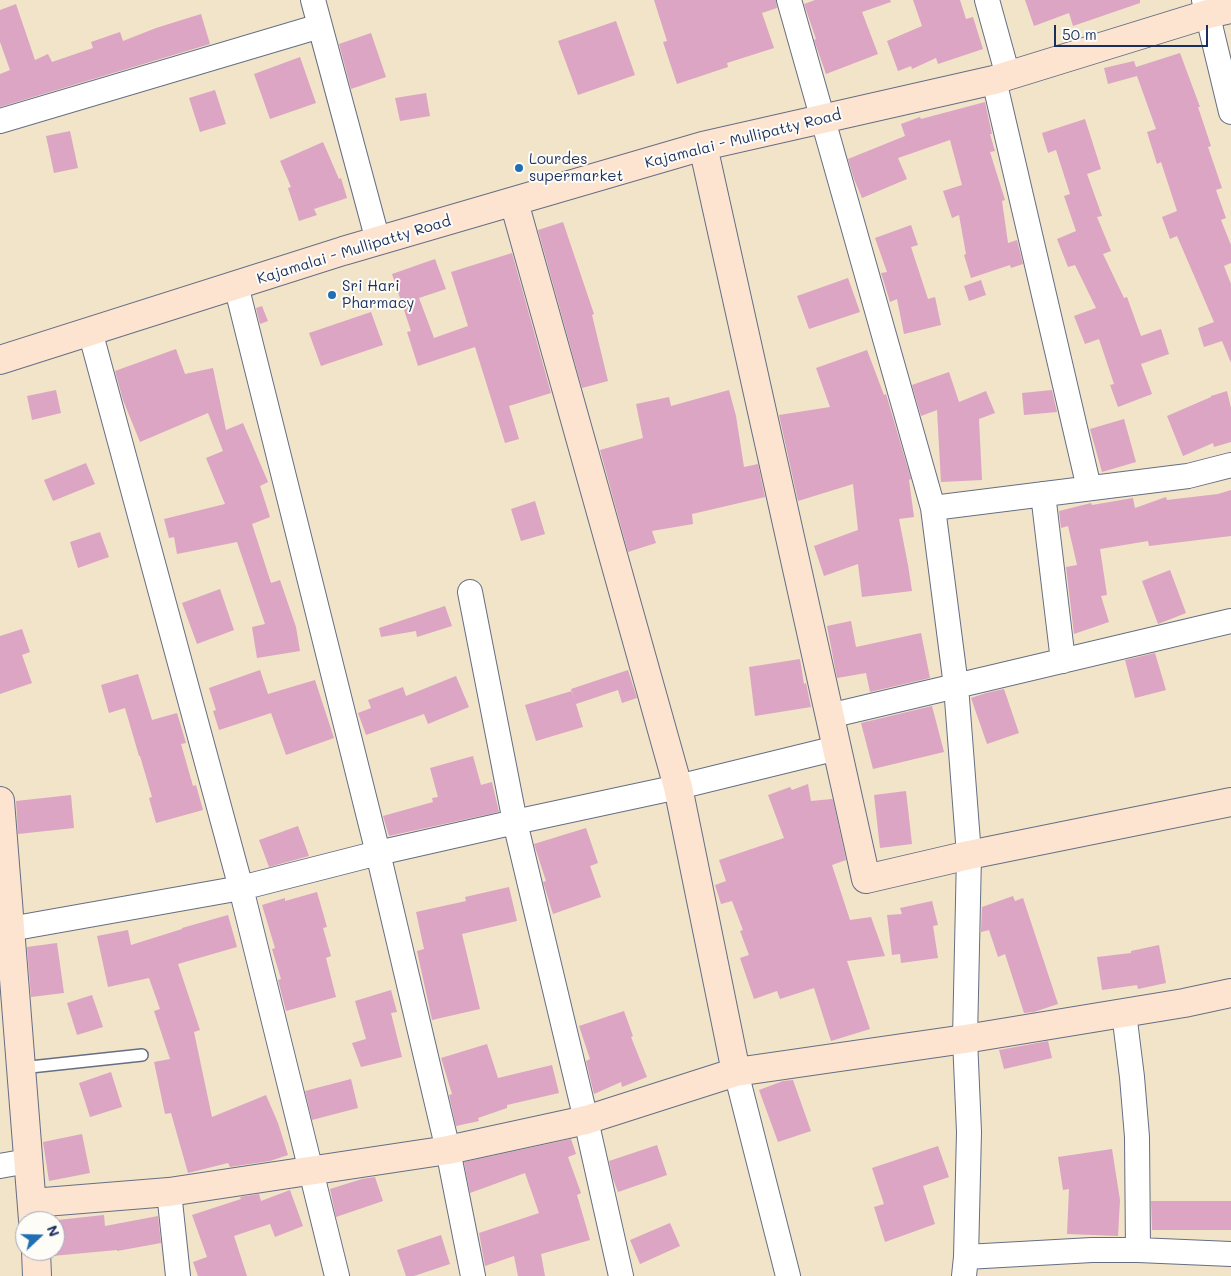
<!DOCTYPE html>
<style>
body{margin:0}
#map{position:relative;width:1231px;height:1276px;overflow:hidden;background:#f1e4c8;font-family:Mali,sans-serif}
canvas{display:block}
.north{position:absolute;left:15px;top:1211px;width:50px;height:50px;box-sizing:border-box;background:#fdfcf7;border:1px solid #a3aaba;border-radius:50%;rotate:69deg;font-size:14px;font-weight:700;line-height:20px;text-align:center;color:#1b2f5e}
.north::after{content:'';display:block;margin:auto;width:18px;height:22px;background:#1f6fb2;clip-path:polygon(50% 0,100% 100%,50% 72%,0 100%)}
.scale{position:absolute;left:1054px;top:25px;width:154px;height:22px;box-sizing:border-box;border:2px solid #1b2f5e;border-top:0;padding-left:6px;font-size:15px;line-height:18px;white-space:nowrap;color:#1b2f5e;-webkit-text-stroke:4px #fdfcf7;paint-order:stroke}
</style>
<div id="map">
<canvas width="1231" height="1276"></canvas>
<div class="north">N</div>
<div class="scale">50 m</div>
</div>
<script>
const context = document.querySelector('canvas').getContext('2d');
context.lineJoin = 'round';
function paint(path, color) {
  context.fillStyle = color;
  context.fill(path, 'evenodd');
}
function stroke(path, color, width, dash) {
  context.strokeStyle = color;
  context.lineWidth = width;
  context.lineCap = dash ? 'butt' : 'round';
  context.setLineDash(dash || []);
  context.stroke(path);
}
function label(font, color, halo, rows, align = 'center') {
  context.font = font + ' Mali,sans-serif';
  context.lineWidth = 4;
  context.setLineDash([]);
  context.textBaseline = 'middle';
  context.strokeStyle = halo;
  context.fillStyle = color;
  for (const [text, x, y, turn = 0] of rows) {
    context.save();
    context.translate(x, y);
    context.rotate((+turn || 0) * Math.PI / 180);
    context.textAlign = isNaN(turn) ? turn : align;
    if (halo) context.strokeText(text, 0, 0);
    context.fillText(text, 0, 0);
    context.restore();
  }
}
const building = new Path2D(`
 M654 0H776L777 8 762 13 774 48 727 63 728 67 677 84 663 42 667 41Z
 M815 0H890L891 2 862 12 878 54 826 74 814 40 816 39 804 4Z
 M913 0H960L966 19 973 17 983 49 938 64 936 58 912 69 911 66 898 71 887 41 922 26Z
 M1025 0H1140V3L1073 26 1069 13 1034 26Z
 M16 4 35 60 48 54 52 62 93 48 91 42 120 32 123 41 156 28 201 14 210 44 0 107V74L10 70 0 42V10Z
 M616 21 635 75 578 95 558 41Z
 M371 33 386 77 351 89 339 44Z
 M1180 53 1200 107H1198L1211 146 1208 147 1222 188 1216 190 1226 218 1221 220 1231 245V263L1224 266 1231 284V363L1222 341 1204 347 1198 328 1214 322 1177 236 1170 239 1162 217 1177 211 1161 162 1157 164 1147 132 1156 129 1137 76 1108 84 1104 68 1134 61 1136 67Z
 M300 57 316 103 270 119 254 74Z
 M215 90 226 124 200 132 189 98Z
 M426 93 430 116 400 121 395 98Z
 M985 102 992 134H990L995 151 990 152 1005 200 1002 201 1008 243 1017 240 1023 264 1011 268 1010 265 971 278 964 255 966 254 959 215 952 218 943 191 962 185 950 140 898 158 907 179 862 198 854 179 848 159 905 136 901 124 920 117 921 119Z
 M1085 119 1101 169 1087 174 1102 216 1097 217 1111 251 1103 254 1124 298 1127 297 1141 336 1161 329 1169 354 1141 364 1152 394 1118 407 1110 385 1114 384 1099 339 1085 344 1074 316 1096 308 1075 265 1068 267 1057 239 1076 231 1064 196 1070 194 1056 150 1048 153 1042 133Z
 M70 131 78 168 54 173 46 136Z
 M323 142 339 179 341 178 347 198 314 209 317 215 299 221 288 188 291 187 280 161Z
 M563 222 594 314 592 315 608 381 582 388 538 230Z
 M911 225 918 245 911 247 928 299 935 297 941 325 904 334 897 299 890 302 882 276 881 273 887 272 875 238Z
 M512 253 551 393 509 406 519 439 505 443 475 347 418 366 407 332 411 331 392 274 435 259 446 289 419 298 434 338 468 326 451 272Z
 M848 278 860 312 809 329 797 296Z
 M981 280 986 295 969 301 964 286Z
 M262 306 268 321 260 324 256 308Z
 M371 312 383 345 321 366 309 333Z
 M176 349 185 374 213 368 226 430 243 423 268 482 260 486 270 517 252 524 271 583 280 580 296 627 300 651 257 658 252 627 265 624 237 542 177 554 174 537 169 538 164 519 225 504 206 458 223 451 208 413 140 442 123 400 115 371Z
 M867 350 884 395 886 394 911 479 909 480 914 517 899 519 908 565 912 591 862 597 858 564 824 576 814 546 858 530 853 484 798 501 779 415 830 407 816 368Z
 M949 372 959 402 986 391 995 413 979 419 982 480 941 482 937 410 921 416 912 385Z
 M56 390 61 413 32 420 27 396Z
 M729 390 736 416 744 467 758 464 765 497 692 514 693 524 652 531 656 543 628 552 600 450 643 438 636 404 669 397 671 406Z
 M1052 390 1057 412 1024 415 1022 393Z
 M1227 391 1231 408V442L1214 447 1213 443 1183 456 1167 416 1211 397V396Z
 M1124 419 1136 462 1102 472 1090 429Z
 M86 463 95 484 53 501 44 480Z
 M1231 490V536L1149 546 1148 541 1100 549 1107 595 1101 596 1109 622 1074 634 1066 567 1077 565 1068 526 1061 528 1059 511 1091 503 1092 505 1133 498 1135 508 1166 497 1167 500 1218 494Z
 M535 501 545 534 521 541 511 509Z
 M100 532 109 557 78 568 70 542Z
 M1170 570 1186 613 1158 624 1142 581Z
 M220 589 234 630 197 644 182 603Z
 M445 606 452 626 417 637 416 631 381 637 379 628Z
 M851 621 856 647 921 633 930 678 870 692 866 673 837 678 827 626Z
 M22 629 30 652 22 655 32 683 0 694V636Z
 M1155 653 1166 690 1135 698 1125 660Z
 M800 659 804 684 806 683 811 707 755 716 749 667Z
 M260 670 268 694 315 680 334 738 286 755 271 713 219 730 213 711 216 710 209 688Z
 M628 670 637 698 622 703 618 690 576 704 571 689Z
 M138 674 152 720 177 713 186 743 181 744 193 786 196 785 203 810 156 823 149 798 152 797 140 756H139L125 708 109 713 101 685Z
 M456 676 469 707 428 724 424 714 366 735 358 713 371 708 368 700 403 687 406 696Z
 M1004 689 1019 733 987 744 971 698 986 693Z
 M572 691 583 727 536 741 525 705Z
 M932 706 944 752 873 769 861 723Z
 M473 756 481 785 492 782 499 812 389 836 383 816 433 802 432 798 438 797 430 768Z
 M808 784 811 801 832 799 833 800 846 860 832 865 850 920 871 917 885 956 847 961 870 1029 831 1041 814 988 780 999 777 991 754 999 740 958 749 955 740 931 743 930 732 901 721 904 715 885 726 881 719 860 784 838 768 795 790 787 792 790Z
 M906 791 912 844 880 848 874 795Z
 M71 795 74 828 18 834 16 801Z
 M298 826 309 856 269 867 259 840Z
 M586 828 598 863 590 866 601 897 553 914 543 882 546 881 534 844Z
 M509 887 517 921 462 934 480 1009 432 1020 417 951 424 949 416 912 466 901 465 897Z
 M317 892 327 927 323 928 331 956 326 958 336 997 286 1011 278 980 281 979 272 949 275 948 262 905 285 898V901Z
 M1013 896 1015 901 1023 898 1058 1004 1034 1012 1024 1013 1005 954 998 957 989 930 981 932V931L982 907Z
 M932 901 938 925 933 926 938 958 901 963 900 954 892 955 887 915 902 914 900 908Z
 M228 915 237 947 178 964 200 1030 194 1032 212 1117 266 1095 278 1123 288 1155 270 1161 230 1167 228 1163 188 1173 171 1113 165 1114 154 1062 170 1059 154 1011 160 1009 149 978 108 987 97 936 128 930 131 945 182 929V928Z
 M57 943 64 993 31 997 27 947Z
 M1159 945 1166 983 1138 989 1137 985 1102 990 1097 957 1131 953V951Z
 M391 990 397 1012 391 1013 402 1057 361 1067 352 1043 366 1039 355 1001Z
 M92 995 103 1027 77 1035 67 1003Z
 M624 1011 633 1036 631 1037 647 1077 622 1087 621 1082 594 1094 586 1061 590 1059 579 1026Z
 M1048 1041 1052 1058 1004 1069 999 1050Z
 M487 1044 498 1078 552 1065 559 1093 507 1105V1108L478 1118 479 1121 456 1126 449 1095 452 1094 441 1058Z
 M111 1072 122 1107 90 1117 79 1083Z
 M351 1079 358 1108 312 1120 305 1091Z
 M793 1080 811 1131 778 1142 759 1090 783 1081Z
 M82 1134 90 1173 49 1181 43 1142Z
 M571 1139 576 1154 568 1157 581 1193 577 1195 590 1240 541 1254 545 1276H518L514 1256 485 1266 479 1233 539 1213 525 1173 470 1193 464 1162Z
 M657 1145 667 1175 618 1192 613 1179 609 1161Z
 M938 1146 949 1177 923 1186 935 1224 885 1242 874 1207 884 1204 872 1168Z
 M1112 1149 1120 1200 1118 1236 1067 1234 1069 1189 1063 1190 1058 1157Z
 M375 1177 383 1201 336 1217 330 1189 362 1179Z
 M290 1190 303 1226 275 1237 270 1224 234 1236 247 1276H198L193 1262 207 1257 192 1215 241 1199 240 1197 259 1194 261 1201Z
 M1151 1201H1231V1230H1152Z
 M104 1215 105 1226 158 1216 161 1243 117 1251V1250L52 1256V1251H55V1221H48Z
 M670 1223 680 1246 640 1264 630 1240Z
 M441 1235 450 1264 414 1276H406L397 1250Z`);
const lane = new Path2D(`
 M21 1068 142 1055`);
const street = new Path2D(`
 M313 0 378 241
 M789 0 933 508 956 686 969 855 965 1039 969 1132 966 1257 964 1276
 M987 0 1008 76
 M1204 0 1231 112
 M994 80 1089 488
 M0 121 320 26
 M236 285 378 853 448 1150 473 1276
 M90 331 241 888 337 1276
 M1043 494 1063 661
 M933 508 1188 476 1231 465
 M470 592 515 822 586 1120 621 1276
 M829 716 1231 621
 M10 929 241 888 378 853 515 822 678 787 837 748
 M1124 1013 1132 1077 1137 1137 1138 1250
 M736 1072 788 1276
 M0 1166 28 1161
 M169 1192 178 1276
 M966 1257 1092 1250H1138L1231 1254`);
const secondary = new Path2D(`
 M703 146 866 879 969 855 1231 802
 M514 202 678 787 736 1072
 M0 360 343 251 703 146 994 80 1208 14 1231 9
 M0 801 33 1220
 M32 1203 169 1192 448 1150 586 1120 736 1072 965 1039 1184 1003 1231 993
 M36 1251 37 1276`);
const markers = [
 [519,168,5,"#1f6fb2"],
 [332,295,5,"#1f6fb2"]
];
const streetNames = [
 ["Kajamalai - Mullipatty Road",743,139,-14],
 ["Kajamalai - Mullipatty Road",354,250,-17]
];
const poiNames = [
 ["Lourdes",529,159],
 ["supermarket",529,176],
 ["Sri Hari",342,286],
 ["Pharmacy",342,303]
];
paint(building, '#dba5c3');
stroke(lane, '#666e83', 14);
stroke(street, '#666e83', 26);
stroke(secondary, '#666e83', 30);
stroke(lane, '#fff', 11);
stroke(street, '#fff', 24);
stroke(secondary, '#fde4d1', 28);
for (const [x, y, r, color] of markers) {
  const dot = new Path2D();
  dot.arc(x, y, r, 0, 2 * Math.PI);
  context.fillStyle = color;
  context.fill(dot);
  stroke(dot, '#fdfcf7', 2);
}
label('15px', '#1b2f5e', '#fdfcf7', streetNames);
label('15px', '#1b2f5e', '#fdfcf7', poiNames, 'left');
</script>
